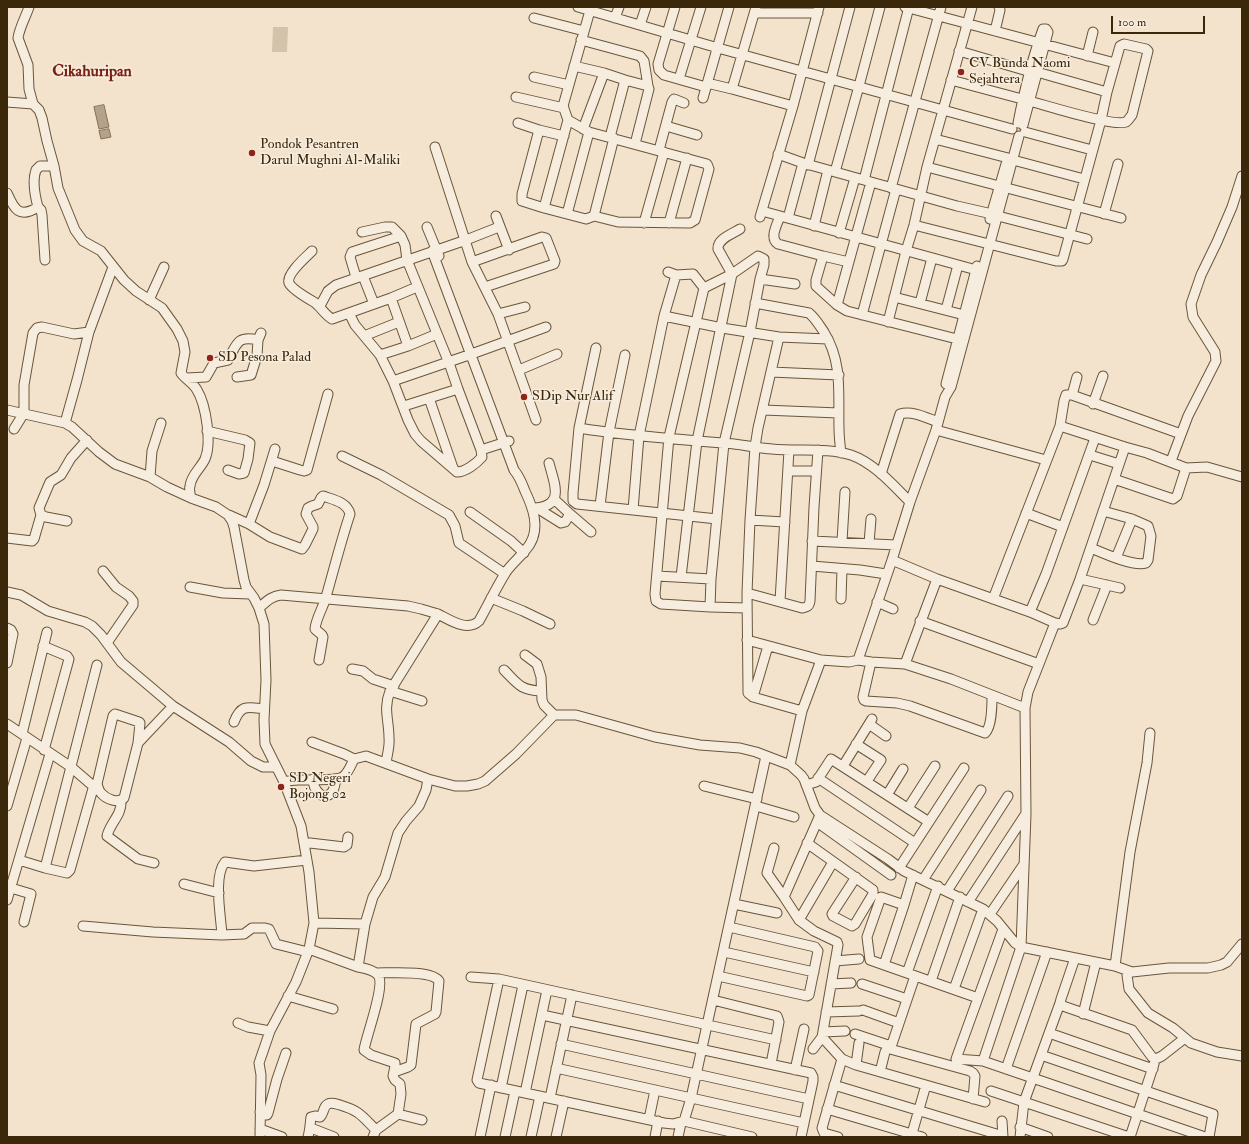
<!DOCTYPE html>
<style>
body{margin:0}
#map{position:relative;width:1249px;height:1144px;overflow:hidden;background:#f3e3cc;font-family:"IM FELL Double Pica",serif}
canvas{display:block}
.frame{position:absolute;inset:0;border:8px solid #3b270a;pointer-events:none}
.scale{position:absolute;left:1111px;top:16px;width:94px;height:18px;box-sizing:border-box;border:2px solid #3b270a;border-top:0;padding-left:5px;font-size:12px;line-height:14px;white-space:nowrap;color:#3b270a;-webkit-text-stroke:3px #f7edde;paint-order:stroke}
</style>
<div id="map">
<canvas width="1249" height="1144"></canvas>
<div class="frame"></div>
<div class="scale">100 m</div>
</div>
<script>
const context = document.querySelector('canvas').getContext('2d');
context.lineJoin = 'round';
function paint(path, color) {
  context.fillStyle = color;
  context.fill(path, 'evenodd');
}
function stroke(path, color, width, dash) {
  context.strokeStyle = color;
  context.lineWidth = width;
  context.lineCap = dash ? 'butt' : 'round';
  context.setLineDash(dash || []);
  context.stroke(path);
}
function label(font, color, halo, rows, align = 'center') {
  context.font = font + ' "IM FELL Double Pica",serif';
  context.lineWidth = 3;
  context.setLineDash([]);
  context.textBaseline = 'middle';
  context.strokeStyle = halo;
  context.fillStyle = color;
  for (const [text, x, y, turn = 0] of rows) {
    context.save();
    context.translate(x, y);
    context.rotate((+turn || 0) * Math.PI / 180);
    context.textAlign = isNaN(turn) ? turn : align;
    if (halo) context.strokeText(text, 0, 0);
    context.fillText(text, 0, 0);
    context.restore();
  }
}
const green = new Path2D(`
 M273 27H288L287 52H272Z`);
const water = new Path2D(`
 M104 105 109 127 99 129 94 107Z
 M109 129 111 137 101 139 99 131Z`);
const minor = new Path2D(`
 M29 7C26 16 19 29 18 38L28 65 29 89 33 104 39 110 42 118 47 141 54 166 58 188 75 230 83 241 101 251 124 280 136 291 162 308 177 329 183 341 185 352 181 373C185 379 193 383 197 390 206 405 212 443 205 459 201 468 191 475 190 486 189 489 190 494 191 498
 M578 7 718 48 1012 129
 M675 7 658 64 659 70 664 75 706 87
 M905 7 1115 63
 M755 13H818
 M534 18 584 31
 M615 18 619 7
 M640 25 646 7
 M995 31 1000 10 999 7
 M581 40 640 56 644 61 648 86 625 80
 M959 51 1031 72
 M1087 56 1093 32
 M574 66 604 73 625 80 610 137
 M1037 72 1107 92
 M534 77 569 85
 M679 79 701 7
 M951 80 1022 99
 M707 83 732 89 793 106
 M732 89 756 7
 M516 97 564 108
 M703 98 729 7
 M7 102 33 104
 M518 123 539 130
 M1018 123C1024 92 1032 59 1043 29H1046L1048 32 1023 125
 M666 126 697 135
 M583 129 604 73
 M1025 132 1092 150
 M564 136 539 130 522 194V201L544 208 586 219 594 216 618 222 690 223 695 220 709 169 707 164 589 132 568 120 563 106 591 7
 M935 139 1008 158
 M635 144 649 89 648 86
 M435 147 472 262 498 314 536 420
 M659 150 672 102 674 99 684 103
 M778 154 803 163 957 206 992 214
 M1013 160 1084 179
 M808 165 850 7
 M927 167 1121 218
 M835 172 859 86 880 7
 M864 180 909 7
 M891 188 941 7
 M7 193C14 209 19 219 38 207 35 196 32 181 36 170L40 166H54
 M38 207 41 210 42 215 45 260
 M544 208 568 120
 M762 211 980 271
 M567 214 589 132
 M1104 214 1118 164
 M496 216 509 250
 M594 216 614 138
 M780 216C777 225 769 238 778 244L823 256 816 280V286L837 305 847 311 957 339
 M998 216 1087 239
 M760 217 793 106 819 7
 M788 218 803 163
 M990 219 1006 164
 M644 223 664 152
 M669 223 687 158
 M914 225 1056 261H1062L1063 259 1101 120 1107 92 1120 46 1124 44 1146 49 1148 51 1132 115C1130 117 1129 120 1126 122 1114 127 1045 105 1029 101
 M814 226 828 170
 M427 227 439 256
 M362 232 385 227H392L401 236
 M839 233 855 178
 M312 251C307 256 286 274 289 283 292 289 307 298 314 302 320 306 325 315 332 319L391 298 417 287
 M823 256 849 262
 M472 262 542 237 546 238 555 261 554 264 485 287
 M668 272 676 275 693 274 704 288 669 437 655 594 656 601 661 604 710 607 711 579 724 443 750 332 760 279 764 265V259L758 256 732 274 704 288
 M363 276 374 304
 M760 279 795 284
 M894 297 968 316
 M391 298 408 346
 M149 300 164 267
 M755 303 809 313C816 319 819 325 824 332 843 363 838 393 839 428 839 436 840 445 841 453
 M920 303 932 258
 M837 305 871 182
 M320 306 328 291 336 285 466 240 499 227
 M946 310 958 265
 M349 313 355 325 380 355 393 381 408 420 415 434 421 441 457 472C465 472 476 464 482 457L481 450 458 389 449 363 407 260 405 245 401 236 352 252 350 257 356 277
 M498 314 525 307
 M862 315 896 189
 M664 316 722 328 779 337 828 339
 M888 322 906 251 914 225 927 167 972 7
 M364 336 399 322
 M779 337 758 428 755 447 750 520 747 593 748 689V693L753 697 802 711
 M596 348 579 428 573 493V501L577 504 717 519
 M380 355 408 346 437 334
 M519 370 557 354
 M771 372 839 375
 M237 377 251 375 257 356 258 340
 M187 378 206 377 214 363 228 360C237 344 237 335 258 340L261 333
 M393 381C444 364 495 346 546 327
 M946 384 977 266
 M1072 395 1077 377
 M429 398 453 468
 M1093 404 1103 376
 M404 406 458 389
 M7 410 65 423 72 427 99 452 115 464 150 477 167 487 191 498 216 507 228 515 232 521 234 527 244 580 246 587 254 598 259 608 264 624 266 680 264 720 265 744 284 782 301 826 309 872 314 923 309 949 296 982 270 1031 259 1063 261 1075 260 1137
 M763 410 839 413
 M65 423 77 380 89 332
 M1060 426 1125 447 1147 453 1186 468 1207 467 1242 477
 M579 428C627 436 676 439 724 443 740 444 756 448 772 449 797 452 827 447 851 455 874 463 893 485 910 502
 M14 429 24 413V385L33 333 37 328 42 327 74 334 89 332 113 267
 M936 430 1046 460
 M207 431 245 440 250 443 248 459 244 473 239 474 228 470
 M481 450 509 441
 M1090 455 1119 464
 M342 456 381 475 449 515 455 526 459 543 505 574
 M272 461 300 470 304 471 307 470 328 394
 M1171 461 1188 416 1216 361 1215 352 1193 317 1191 304 1201 275 1217 242 1232 207 1242 176
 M788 471H816
 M881 474 900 414C912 410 927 418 938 422
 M150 477 152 451 161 423
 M1114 479 1173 499 1177 496 1186 468
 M554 499 570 514
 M600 506 609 432 625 355
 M534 508C566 506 554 483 549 463
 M537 508 561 523 565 522 570 514 591 532
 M633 510 639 436 664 316 676 275
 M470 512 511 541 524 553
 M1026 513 1063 527
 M229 515 249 524 270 537 302 549 305 545 313 529V527L306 514 308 508 312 506 318 504 321 498 323 496C334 500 347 502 350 514 341 541 334 569 326 597 323 608 316 618 315 629L322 635 323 637 319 660
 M750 520 785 522
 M67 521 46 517 41 515 39 508 50 482 61 475 71 458 87 440
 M249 524 264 485 275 449
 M7 538 32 541 34 539 41 515
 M812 541 896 545
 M842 541 845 492
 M869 543 871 519
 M1091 548C1103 553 1133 567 1146 563L1148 560 1151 536 1148 526 1132 519 1103 511
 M1116 558 1132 519
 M892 560 937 579 1030 612 1055 623 1060 624 1063 623 1080 579 1125 447
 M812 566 860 570 886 574
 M103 571 116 587 129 596 133 601V605L107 643
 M657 576 711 579
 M681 577 697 441 732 274 718 249C717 239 732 234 740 229
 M1080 579 1120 588
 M190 587 223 593 250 594
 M7 592 21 595 48 611 85 622 92 626 101 635 121 662 173 706 229 742 251 761 263 767H276
 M747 593 802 608C808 607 809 606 810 601L814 507 818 450
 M491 598 523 611 550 624
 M841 599 842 569
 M993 599 1060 426 1064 401 1066 395H1072L1181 434
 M780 601 789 450
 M877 602 893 609
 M710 607 747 608
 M259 608C266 602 271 596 281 595L408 606 421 609 438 614
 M1030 612 1046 574 1095 438
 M1093 620 1107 585
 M920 621 1039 664
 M7 628 11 630 13 634 7 663
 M747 640 821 660 849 662 858 660 871 662 905 664 951 679 1025 708
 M43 646 67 656 69 659 44 750
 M525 655 537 664 541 677 542 700 544 705 554 715
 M858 660 892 560 910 502 936 430 945 397 951 387 1019 136
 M871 662 863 697 864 700 866 701 897 703 910 706 985 733C992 727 992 705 992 696
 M905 664 937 579
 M352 669 363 671 373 679 394 686
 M504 670C518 684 520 690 541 691
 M390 691 422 701
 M753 697 768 646
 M234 722C241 704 248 707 264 709
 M7 724 71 767 92 785 97 784 113 716 115 714 139 722 140 723 138 743 124 798C118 804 106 799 101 793 99 791 98 787 97 784
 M869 724 886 736
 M22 734 47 632
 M312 742 344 754 354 759
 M138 743 173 706
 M856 744 881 760 867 781
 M386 763C387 755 390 746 389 738 389 720 383 709 390 691L438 614C450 620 467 632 479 621 488 605 496 588 506 572 513 562 523 555 530 544 540 527 533 508 525 491 522 483 519 476 514 470L432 251
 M790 765 802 711 821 660
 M843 766 872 719
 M818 778 915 843
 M313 779C313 789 323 803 332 792 335 788 335 783 336 779
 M284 782C298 777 335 783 344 776 349 771 351 765 354 759L366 756 428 779 455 786H467L478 784 485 781 516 754 554 715H576L655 737 700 745 740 748 756 752 790 765 801 775 804 779 815 808 820 815 888 859 904 871 983 909 997 921 1015 943 1021 947 1115 966 1132 972 1169 968H1208L1221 965 1227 962 1242 944
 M806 785 816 782 831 759 929 822
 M704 786 757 799
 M887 795 903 769
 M121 801C122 815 110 823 107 836L138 859 154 863
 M7 806 27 738
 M756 806 794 817
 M908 808 935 766
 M820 815 784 897 799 920 814 931 837 942 838 945 822 1037 842 1059 856 1065 985 1102
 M817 822 891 875
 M807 843 873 890V894L855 924 852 926 833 916 832 914 856 877
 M305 844 310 843 344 847 347 845 348 837
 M774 848 767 873 784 897
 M19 860 45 868 97 665
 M45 868 67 873 70 870 94 785
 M899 868 964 768
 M913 875 904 905 881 897 867 937 870 960 978 998
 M923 880 981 790
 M184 884 219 893
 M11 888 31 894 24 922
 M947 891 1008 796
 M7 900 50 754
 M968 902 1025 815
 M734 904 777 913
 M990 914 1024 864
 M799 920 833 862
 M314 923 365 924
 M83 926 153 932 222 935 244 934 252 928H265L269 929 276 944 308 952
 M1003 929 956 1059 983 1061 1205 1137
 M222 935C221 917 213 876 225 862L254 866 307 860
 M309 949 358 967 365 924 373 897 385 877 398 833 406 821 419 806 426 790 428 779
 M724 952 814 972
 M1075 958 1061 999 1060 1003 1063 1006 1132 1030 1152 1057 1156 1059 1162 1056 1185 1038
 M835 961 859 959
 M884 965 904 905
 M1115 966 1130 852 1147 763 1150 733
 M358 967C364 968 374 970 378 975 386 985 366 1036 364 1050L371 1055 395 1063V1066L393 1076 395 1080 400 1084 401 1094 398 1114 422 1120
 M1129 971 1127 975 1129 989 1148 1013 1173 1028 1191 1043 1217 1052 1242 1056
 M377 973C390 973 432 970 439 981L436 1012 435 1014 416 1024 411 1065 408 1067 394 1072
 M907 973 938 886
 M718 976 807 996 809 995 818 951 815 947 729 927
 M471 977 499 979 776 1040
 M499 979 477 1080 479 1083 664 1123 673 1124 684 1121 691 1098 766 756
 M931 981 960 897
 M831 984 851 983
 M862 984 907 999
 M954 989 983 909
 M288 996 333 1009
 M713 1000 777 1016 779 1022 771 1064
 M863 1010 899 1023
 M826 1012 859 1011
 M1083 1014 1096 962
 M542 1015 811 1073 813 1077V1081L801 1137
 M238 1023 248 1027 270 1031
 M823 1032 845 1031
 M1049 1033 1153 1069
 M855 1034 888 1045 892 1044 915 976
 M561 1044 809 1099
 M813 1049 822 1037
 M1041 1055 1213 1114 1209 1137
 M983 1061 1021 947 1026 814 1025 708 1028 692 1055 623
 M856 1065 859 1043
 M556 1068 804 1123
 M1006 1069 1047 952
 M795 1070 804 1029
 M880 1072 885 1052 887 1049H890L970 1071 973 1073 975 1076 973 1099
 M834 1085 1003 1136
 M501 1088 523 985
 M991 1091 1129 1137
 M525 1093 547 990
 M550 1098 572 995
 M827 1109 922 1137
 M260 1112 262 1115H267L268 1113 277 1079 286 1053
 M649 1119 655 1090
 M684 1121 752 1137
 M1002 1121 1003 1137
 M1020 1127 1048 1137
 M311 1128 334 1137
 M260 1129 282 1137
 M308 1137C310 1130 310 1124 311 1117L315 1116 320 1117C324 1114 323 1106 328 1104 332 1102 336 1104 340 1105 360 1111 362 1116 376 1130
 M373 1137 376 1130 398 1114
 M480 1137 491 1085
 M505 1137 515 1091
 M531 1137 540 1096
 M556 1137 564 1101
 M655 1137 658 1121
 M678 1137 681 1123
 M838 1137 824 1133 822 1128 842 1059
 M911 1137 926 1085
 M1020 1137 1024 1102 1060 1003
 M1130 1137 1154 1064`);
const markers = [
 [961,72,4,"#8f2418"],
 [252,153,4,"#8f2418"],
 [210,358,4,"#8f2418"],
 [524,397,4,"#8f2418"],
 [281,787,4,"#8f2418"]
];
const poiNames = [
 ["CV Bunda Naomi",969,64],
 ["Sejahtera",969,80],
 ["Pondok Pesantren",260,145],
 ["Darul Mughni Al-Maliki",260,161],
 ["SD Pesona Palad",218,358],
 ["SDip Nur Alif",532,397],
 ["SD Negeri",289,779],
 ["Bojong 02",289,795]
];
const quarterNames = [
 ["Cikahuripan",92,73]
];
paint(green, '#d4c3ab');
paint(water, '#b4a38a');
stroke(water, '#847157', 1);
stroke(minor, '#69563a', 11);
stroke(minor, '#f7edde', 9);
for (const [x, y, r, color] of markers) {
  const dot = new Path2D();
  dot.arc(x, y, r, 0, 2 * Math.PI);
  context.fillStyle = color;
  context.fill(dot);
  stroke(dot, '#f7edde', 1.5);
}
label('14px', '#3b270a', '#f7edde', poiNames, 'left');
label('bold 16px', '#7a1f14', '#f7edde', quarterNames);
</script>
